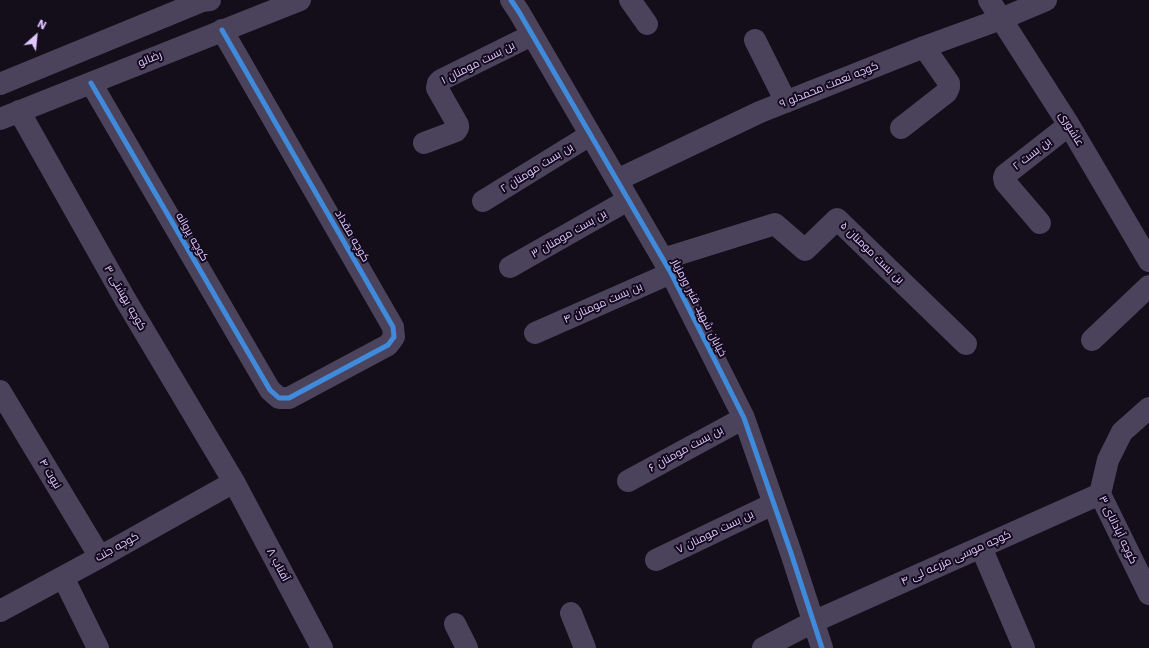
<!DOCTYPE html>
<meta charset="utf-8">
<style>
body{margin:0}
#map{position:relative;width:1149px;height:648px;overflow:hidden;background:#140e1a;font-family:"Work Sans",sans-serif}
canvas{display:block}
.north{position:absolute;left:16px;top:16px;width:40px;height:40px;-webkit-text-stroke:3px #140a1e;paint-order:stroke;rotate:27deg;font-size:11px;font-weight:700;line-height:16px;text-align:center;color:#e0c8ff}
.north::after{content:'';display:block;margin:auto;width:14px;height:18px;background:#e0c8ff;clip-path:polygon(50% 0,100% 100%,50% 72%,0 100%)}
</style>
<div id="map">
<canvas width="1149" height="648"></canvas>
<div class="north">N</div>
</div>
<script>
const context = document.querySelector('canvas').getContext('2d');
context.lineJoin = 'round';
function stroke(path, color, width, dash) {
  context.strokeStyle = color;
  context.lineWidth = width;
  context.lineCap = dash ? 'butt' : 'round';
  context.setLineDash(dash || []);
  context.stroke(path);
}
function label(font, color, halo, rows, align = 'center') {
  context.font = font + ' "Work Sans",Cairo,sans-serif';
  context.lineWidth = 4;
  context.setLineDash([]);
  context.textBaseline = 'middle';
  context.strokeStyle = halo;
  context.fillStyle = color;
  for (const [text, x, y, turn = 0] of rows) {
    context.save();
    context.translate(x, y);
    context.rotate((+turn || 0) * Math.PI / 180);
    context.textAlign = isNaN(turn) ? turn : align;
    if (halo) context.strokeText(text, 0, 0);
    context.fillText(text, 0, 0);
    context.restore();
  }
}
const minor = new Path2D(`
 M511 0 519 12 671 273 744 418 791 553 822 648
 M630 0 647 24
 M989 0 1069 125 1149 261
 M755 40 786 102
 M91 83 270 390 279 398H289L388 345 394 337 393 327 222 30
 M0 84 202 1 210 0
 M19 111 125 299 234 482 322 648
 M0 119 300 0
 M901 128 947 92 949 87V83L924 47
 M424 143 456 131 458 128V125L437 88 438 83 441 80 532 35
 M617 180 760 112 924 47 1001 19 1046 0
 M483 201 590 135
 M1040 223 1005 182 1004 178 1005 175 1069 125
 M663 259 775 224 805 250 837 219 966 344
 M510 267 628 200
 M535 333 671 273
 M1092 340 1149 286
 M0 391 100 557
 M1149 408 1122 432 1108 460 1100 494 1149 594
 M628 481 744 418
 M981 547 1024 648
 M656 560 773 504
 M63 577 98 648
 M0 611 100 557 234 482
 M571 613 585 648
 M455 624 467 648
 M763 648 813 622 1100 494`);
const cycleway = new Path2D(`
 M511 0 519 12 671 273 744 418 791 553 822 648
 M91 83 270 390 279 398H289L388 345 394 337 393 327 222 30`);
const streetNames = [
 ["رضالو",150,59,-22],
 ["بن بست مومنان ۱",478,63,-27],
 ["کوچه نعمت محمدلو ۹",829,85,-22],
 ["عاشوری",1071,129,59],
 ["۲ بن بست",1032,154,-38],
 ["۲ بن بست مومنان",537,168,-32],
 ["۳ بن بست مومنان",569,234,-30],
 ["کوچه مقداد",352,236,60],
 ["کوچه پروانه",192,237,60],
 ["۵ بن بست مومنان",872,253,44],
 ["کوچه بهشتی ۳",125,298,60],
 ["۴ بن بست مومنان",603,303,-24],
 ["خیابان شهید قنبر ورمزیار",699,308,63],
 ["۶ بن بست مومنان",686,449,-29],
 ["نبوت ۴",50,474,59],
 ["کوچه آپادانای ۳",1118,530,64],
 ["۷ بن بست مومنان",715,532,-26],
 ["کوچه جنت",117,547,-29],
 ["۴ کوچه موسی مزرعه لی",956,558,-24],
 ["آفتاب ۸",278,565,62]
];
stroke(minor, '#4b435b', 22);
stroke(cycleway, '#408adc', 5);
label('11px', '#e0c8ff', '#140a1e', streetNames);
</script>
